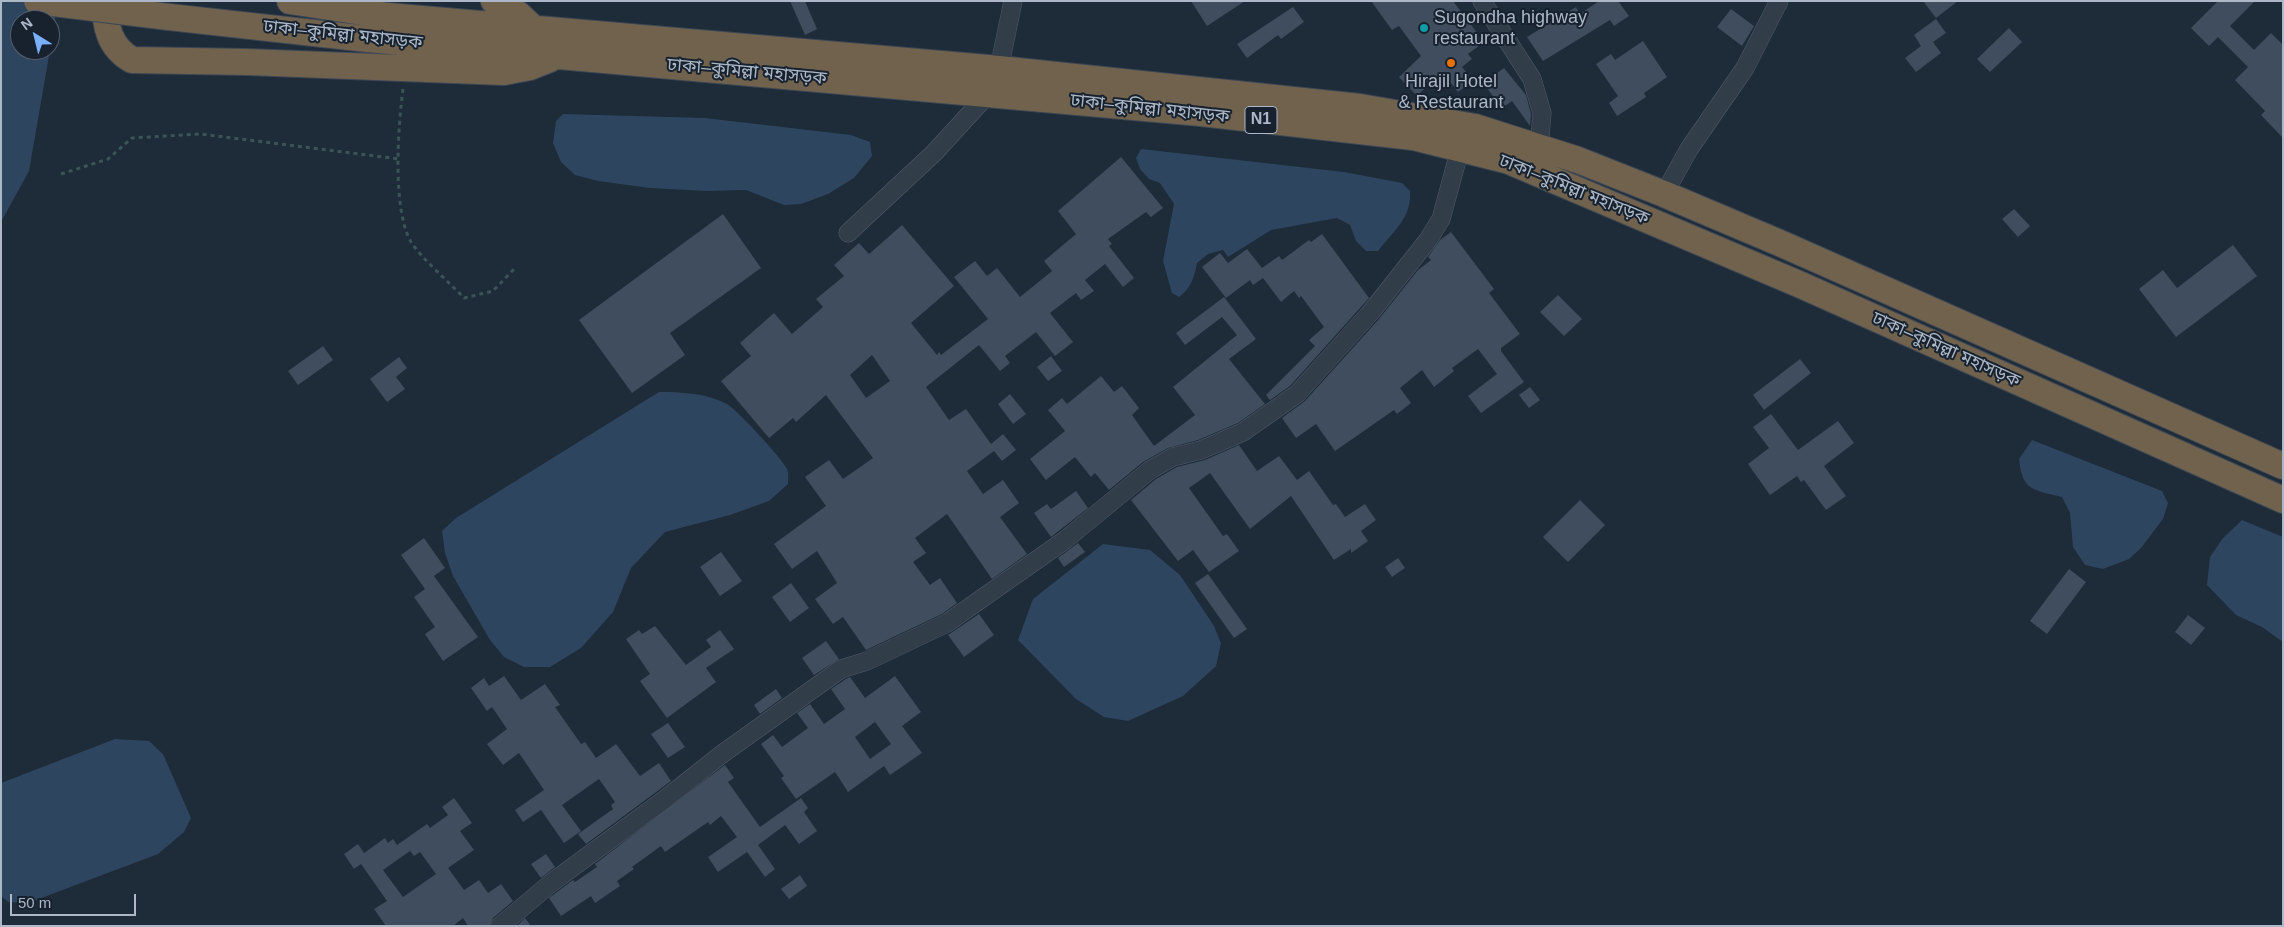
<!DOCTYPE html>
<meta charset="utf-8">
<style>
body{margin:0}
#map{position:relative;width:2284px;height:927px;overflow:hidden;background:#1e2b39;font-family:Helvetica,sans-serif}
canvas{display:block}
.frame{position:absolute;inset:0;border:2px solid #acb7c7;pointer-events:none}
.north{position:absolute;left:10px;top:10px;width:50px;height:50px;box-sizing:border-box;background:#17222e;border:1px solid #535e6b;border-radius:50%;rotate:324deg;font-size:14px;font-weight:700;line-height:20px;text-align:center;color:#acb7c7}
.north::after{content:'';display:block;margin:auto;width:18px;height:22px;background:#79b1ff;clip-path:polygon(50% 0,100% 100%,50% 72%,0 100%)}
.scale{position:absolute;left:10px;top:894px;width:126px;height:22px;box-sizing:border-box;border:2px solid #acb7c7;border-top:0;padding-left:6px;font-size:15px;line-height:18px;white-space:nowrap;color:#acb7c7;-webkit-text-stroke:4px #17222e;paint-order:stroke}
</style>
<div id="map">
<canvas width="2284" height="927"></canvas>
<div class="frame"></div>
<div class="north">N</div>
<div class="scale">50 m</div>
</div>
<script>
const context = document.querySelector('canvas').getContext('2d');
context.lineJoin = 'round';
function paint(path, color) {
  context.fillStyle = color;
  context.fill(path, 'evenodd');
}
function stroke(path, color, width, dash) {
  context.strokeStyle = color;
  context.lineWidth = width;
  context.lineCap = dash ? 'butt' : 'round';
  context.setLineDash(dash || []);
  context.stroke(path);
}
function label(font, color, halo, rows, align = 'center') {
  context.font = font + ' Helvetica,"Noto Sans Bengali",sans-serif';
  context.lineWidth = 4;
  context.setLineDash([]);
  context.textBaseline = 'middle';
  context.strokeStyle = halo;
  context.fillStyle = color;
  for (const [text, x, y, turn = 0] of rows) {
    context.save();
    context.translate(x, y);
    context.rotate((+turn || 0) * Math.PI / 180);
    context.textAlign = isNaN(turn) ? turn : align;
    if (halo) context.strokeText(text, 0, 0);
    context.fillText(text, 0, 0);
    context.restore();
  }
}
const water = new Path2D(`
 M1 1H58L50 50V20H20V50H50L29 171 1 222Z
 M563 114 705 118 851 135 870 142 872 156 854 178 828 194 801 204 784 205 746 190 707 191 650 188 598 181 575 175 561 162 553 143 556 121Z
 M1141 149 1344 172 1402 183 1410 191C1412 218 1394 230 1378 251H1366L1356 241 1350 225 1337 218 1271 230 1228 257 1223 250 1208 254 1197 263C1194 278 1191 288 1179 297L1172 293 1163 261 1174 204 1160 183 1149 179 1140 169 1136 158Z
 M659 392C681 392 706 393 727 404 737 410 782 458 787 469 789 473 788 479 788 484L769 501 730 515 665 532 631 568 613 612 581 648 550 667H524L504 657 490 640 453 576 445 553 442 531 456 518Z
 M2032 440 2162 491 2168 503 2163 519 2141 548 2129 559 2103 569 2085 565 2073 547 2070 513 2062 497C2035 490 2022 492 2019 459Z
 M2242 520 2283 537V642L2262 627 2236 615 2207 585 2210 557 2223 538Z
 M1103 544 1150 550 1180 575 1214 626 1221 643 1216 666 1183 696 1128 721 1104 717 1076 699 1018 640 1033 599Z
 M115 739 149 741 163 754 191 818 184 832 158 854 28 903 8 902 1 896V783Z`);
const building = new Path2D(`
 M790 1H805L817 29 805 35Z
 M1191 1H1245L1207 26Z
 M1371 1H1453L1484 42 1468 54 1472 59 1462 67 1473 81 1458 92 1442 72 1417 96 1399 77 1421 56 1399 26 1392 30Z
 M1599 1H1618L1629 16 1614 26 1610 20 1543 61 1527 37 1576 7 1580 14Z
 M1923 1H1958L1936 18Z
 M2218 1H2255L2230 26 2254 50 2271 33 2283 45V138L2261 115 2265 111 2235 80 2248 67 2218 37 2209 46 2191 28Z
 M1293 7 1304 22 1281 39 1278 35 1247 58 1237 44Z
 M1731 9 1754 26 1742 46 1717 27Z
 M1936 19 1946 33 1933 42 1941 53 1916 72 1905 58 1921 46 1914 35Z
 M2009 28 2022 42 1990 72 1977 59Z
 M1643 41 1667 77 1644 93 1646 97 1617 116 1609 103 1618 96 1596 64 1611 54 1615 60Z
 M1504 68 1526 95 1531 114 1530 126 1512 101 1502 108 1483 83Z
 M1121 157 1163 208 1151 217 1146 212 1108 239 1112 244 1109 246 1134 278 1123 287 1105 264 1085 280 1094 291 1081 300 1076 293 1050 313 1073 342 1055 356 1036 332 1005 356 1010 363 1000 371 979 345 926 387 949 420 966 409 991 444 1003 434 1016 450 1002 461 994 451 967 471 983 494 1003 480 1019 503 1000 517 1027 554 992 579 947 514 915 538 926 553 913 562 930 585 940 578 957 603 942 614 866 650 843 617 833 624 815 599 837 583 817 551 792 569 774 544 826 506 805 477 829 460 843 479 873 458 826 395 796 422 793 418 769 438 721 381 751 356 740 343 774 313 792 334 823 307 816 299 844 276 834 265 859 243 869 254 902 225 954 286 911 323 937 355 939 352 941 355 988 319 954 277 975 261 987 276 997 268 1020 297 1052 271 1044 261 1076 234 1058 211ZM872 355 890 381 866 398 850 375Z
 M2014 209 2030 226 2018 237 2002 219Z
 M723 214 761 268 670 333 685 355 632 393 579 320Z
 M1451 232 1494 289 1489 293 1520 334 1501 348V351L1524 382 1481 413 1468 396 1497 374 1478 349 1452 368 1454 371 1434 387 1422 370 1400 388 1411 403 1397 414 1394 410 1335 451 1316 424 1296 438 1282 418 1305 401 1379 319 1418 270 1431 260 1428 257 1440 240Z
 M1322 234 1369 298 1290 386 1270 400 1266 395 1315 346 1309 340 1324 327 1301 296 1299 298 1294 291 1281 302 1263 278 1253 285 1250 280 1226 298 1202 267 1220 253 1228 263 1247 249 1262 268 1279 256 1282 260 1309 240 1311 242Z
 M2233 245 2257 276 2176 337 2139 289 2163 270 2177 288Z
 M1558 295 1582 319 1564 336 1540 312Z
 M1224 297 1256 339 1229 359 1265 404 1238 423 1198 440 1168 448 1143 462 1109 490 1095 473 1091 477 1075 457 1046 480 1030 459 1065 431 1048 410 1062 398 1067 404 1101 376 1114 392 1122 386 1139 408 1132 415 1154 446 1195 415 1173 387 1237 335 1222 317 1185 345 1176 333Z
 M323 346 333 360 298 385 288 371Z
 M1051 356 1062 371 1048 381 1037 367Z
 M399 357 407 368 396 377 405 389 387 402 370 379Z
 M1800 359 1811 373 1764 410 1753 395Z
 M1530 387 1540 400 1529 408 1519 395Z
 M1010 394 1026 414 1013 424 998 404Z
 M1771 414 1798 450 1838 421 1854 443 1824 466 1846 496 1826 510 1804 480 1801 482 1797 476 1770 495 1748 464 1769 448 1753 427Z
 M1239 445 1257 471 1279 456 1297 480 1309 471 1333 505 1336 504 1345 517 1365 504 1376 520 1361 531 1368 541 1351 553V549L1334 560 1291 496 1250 529 1210 473 1189 488 1223 536 1227 534 1239 551 1209 572 1193 550 1178 561 1131 500 1156 479 1177 467 1205 460Z
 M1076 491 1088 508 1051 537 1034 513 1047 504 1051 509Z
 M1580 500 1605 525 1568 562 1543 537Z
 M424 538 445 568 434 576 478 637 443 661 425 634 435 627 414 597 425 589 401 555Z
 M1078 543 1085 552 1064 567 1058 558Z
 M721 552 742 581 720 596 700 567Z
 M1398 558 1405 568 1392 577 1385 567Z
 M2069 569 2086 582 2047 634 2030 621Z
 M1208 574 1247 629 1234 638 1195 583Z
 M791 583 809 608 790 622 772 597Z
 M979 614 994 635 964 657 948 635Z
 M2188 615 2205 628 2191 645 2175 632Z
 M655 626 686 665 711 647 706 640 720 630 734 649 706 668 716 682 667 718 640 681 650 674 626 639 639 630 642 634Z
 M826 641 839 659 814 675 802 658Z
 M504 676 521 700 545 684 560 705 555 707 581 744 585 742 596 758 616 744 640 776 659 763 671 781 586 844 578 834 613 809 611 805 615 802 599 779 562 805 581 831 564 843 541 810 523 822 515 810 544 790 519 753 503 765 487 744 507 729 492 707 487 711 471 688 484 678 489 686Z
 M895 676 921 712 902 726 922 753 890 775 884 766 848 792 835 772 796 799 781 778 784 776 761 744 773 735 782 747 808 728 797 713 810 704 824 724 845 709 831 689 846 679 850 677 865 698ZM875 722 891 744 870 759 855 737Z
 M776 689 782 698 760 714 754 705Z
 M668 723 685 747 668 758 651 734Z
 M725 765 734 778 728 782 760 827 801 798 808 808 804 812 817 831 799 844 785 825 758 845 775 869 765 877 747 852 718 872 708 857 737 837 721 816 710 825 708 822 665 852 661 846 632 867 634 869 617 881 620 886 595 903 591 896 561 916 549 898 573 880 575 882 597 867 595 864Z
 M454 798 472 823 460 831 474 850 448 868 464 890 479 880 488 893 501 884 513 901 493 918 490 926H468L463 918 453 926H386L374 909 387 901 361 864 354 869 344 854 358 844 364 853 385 838 388 843 393 839 397 845 427 824 430 828 448 815 442 807ZM410 851 414 856 420 852 436 874 403 897 383 870Z
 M546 854 555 867 541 878 531 864Z
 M800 875 807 886 789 899 781 889Z
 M525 918 531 926H517Z`);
const path = new Path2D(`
 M403 89C398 127 392 209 411 242 421 258 450 283 464 298L493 291 516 267
 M61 174 108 159 132 138 200 134 399 159`);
const minor = new Path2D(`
 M1482 1 1532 79 1542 113 1539 148
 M999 69 1013 1
 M1664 194 1689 149 1745 68 1779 1
 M848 233 934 153 989 93
 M500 926 551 883 664 800 722 754 841 669 867 661 947 623 1065 540 1150 470 1173 457 1201 450 1243 432 1297 394 1371 312 1428 240 1441 219 1460 149`);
const highway = new Path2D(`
 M105 1C105 26 109 47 132 60L247 62 504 72 530 67 550 59
 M290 1 388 16 999 69 1360 107 1475 127 1578 160 1664 194 1782 244 2283 466
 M494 1 518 14 534 29
 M169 17 368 39 1201 113 1413 137 1509 161 1801 285 2283 500`);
const highwayBridge = new Path2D(`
 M37 1 169 17`);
const markers = [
 [1424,28,5,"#0f9aa8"],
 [1451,63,5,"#e8710a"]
];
const shields = [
 [1261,120,32]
];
const shieldNames = [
 ["N1",1261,120]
];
const poiNames = [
 ["Sugondha highway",1434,18],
 ["restaurant",1434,39],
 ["Hirajil Hotel",1451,82,"center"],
 ["& Restaurant",1451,103,"center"]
];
const streetNames = [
 ["ঢাকা–কুমিল্লা মহাসড়ক",343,35,6],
 ["ঢাকা–কুমিল্লা মহাসড়ক",747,72,5],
 ["ঢাকা–কুমিল্লা মহাসড়ক",1150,109,6],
 ["ঢাকা–কুমিল্লা মহাসড়ক",1574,190,22],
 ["ঢাকা–কুমিল্লা মহাসড়ক",1946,350,24]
];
paint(water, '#2e4560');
paint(building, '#3f4d5f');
stroke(minor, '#4f5a68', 19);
stroke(highway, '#3c4754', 28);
stroke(path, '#3b5455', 3, [4, 4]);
stroke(minor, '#323d4a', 18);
stroke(highway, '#71624e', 26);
stroke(highwayBridge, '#3c4754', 28, []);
stroke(highwayBridge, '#71624e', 26);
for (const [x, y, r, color] of markers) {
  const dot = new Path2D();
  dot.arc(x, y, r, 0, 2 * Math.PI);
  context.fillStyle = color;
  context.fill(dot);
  stroke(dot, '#17222e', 2);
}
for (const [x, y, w] of shields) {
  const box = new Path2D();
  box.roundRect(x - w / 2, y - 13.5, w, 27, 4);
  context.fillStyle = '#17222e';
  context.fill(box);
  stroke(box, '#acb7c7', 1);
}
label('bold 16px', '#acb7c7', null, shieldNames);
label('18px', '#acb7c7', '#17222e', poiNames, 'left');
label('18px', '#acb7c7', '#17222e', streetNames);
</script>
